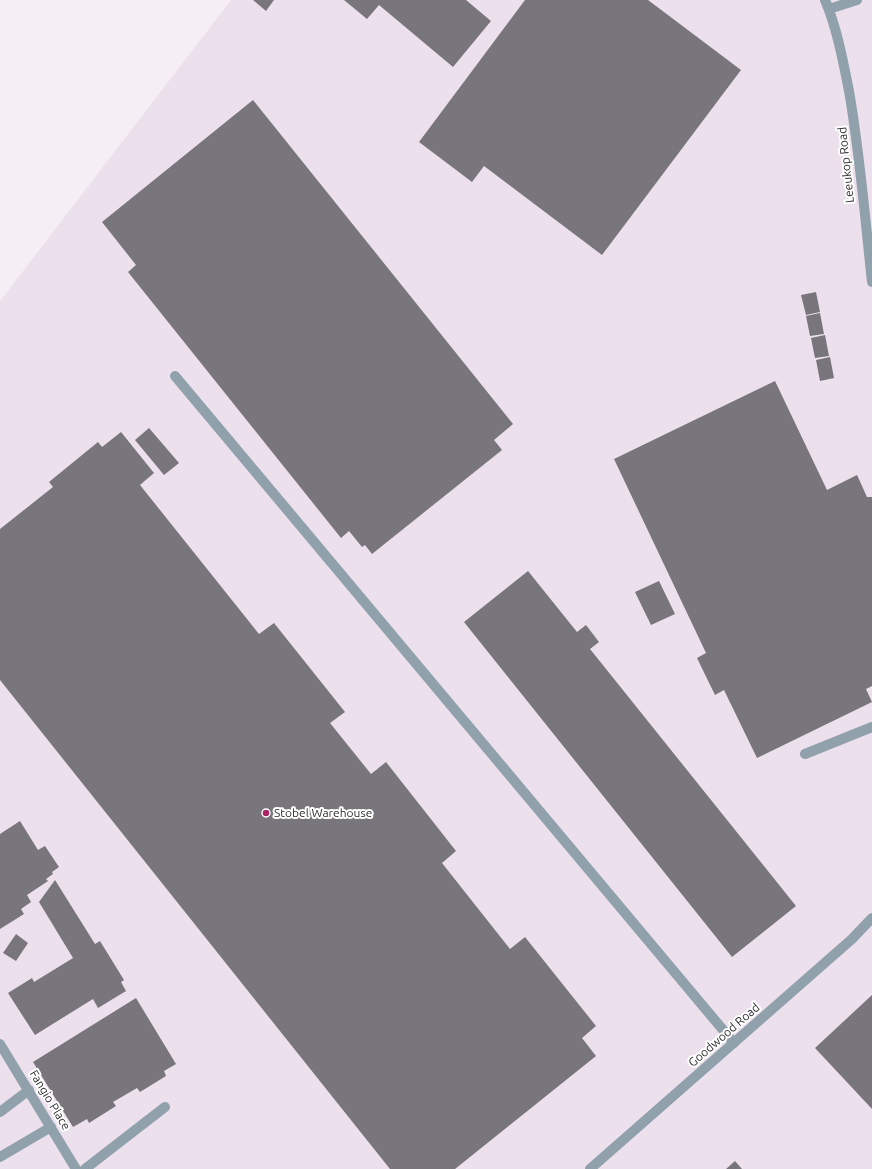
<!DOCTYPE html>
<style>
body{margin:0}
canvas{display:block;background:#f5eff5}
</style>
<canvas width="872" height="1169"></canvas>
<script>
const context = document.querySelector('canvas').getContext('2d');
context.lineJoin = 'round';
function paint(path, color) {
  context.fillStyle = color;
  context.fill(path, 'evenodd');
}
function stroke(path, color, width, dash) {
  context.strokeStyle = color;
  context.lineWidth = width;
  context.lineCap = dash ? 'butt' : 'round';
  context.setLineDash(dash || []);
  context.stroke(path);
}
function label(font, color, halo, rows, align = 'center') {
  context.font = font + ' Ubuntu,sans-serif';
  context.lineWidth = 4;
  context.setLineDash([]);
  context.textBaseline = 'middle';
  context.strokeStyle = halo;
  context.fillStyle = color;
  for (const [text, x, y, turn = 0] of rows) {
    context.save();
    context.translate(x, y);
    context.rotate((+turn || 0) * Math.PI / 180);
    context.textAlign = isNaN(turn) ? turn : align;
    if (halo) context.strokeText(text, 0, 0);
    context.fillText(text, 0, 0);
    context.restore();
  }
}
const built = new Path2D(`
 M231 0H872V1169H0V301Z`);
const building = new Path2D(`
 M253 0H274L266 11Z
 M344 0H466L491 21 453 67 379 5 367 19Z
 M525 0H648L741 70 602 255 484 166 472 182 419 142Z
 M253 100 513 424 494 440 502 450 372 554 365 545 362 547 349 531 341 538 128 272 136 265 102 222Z
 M816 292 820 312 806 315 801 295Z
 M820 313 824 334 810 336 806 316Z
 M825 335 829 356 815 358 811 338Z
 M830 357 834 378 820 381 816 360Z
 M775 381 827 490 857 475 867 497H872V686L866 689 872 702 757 758 724 690 715 695 697 658 706 653 614 459Z
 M149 428 179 463 164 475 135 440Z
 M121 432 154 473 140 485 259 634 274 623 345 712 330 723 371 774 386 762 456 851 442 863 510 949 525 937 596 1026 582 1038 596 1056 455 1169H390L0 680V529L53 487 49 482 98 442 102 447Z
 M528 571 577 632 586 625 599 642 590 649 796 906 732 957 464 622Z
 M659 581 675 614 651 625 635 592Z
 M20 821 38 850 45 846 59 867 52 872 53 874 46 879 48 881 27 895 31 902 21 909 24 914 0 929V834Z
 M55 880 95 944 100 941 124 980 121 982 126 991 98 1008 93 999 35 1035 8 993 32 978 34 982 73 958 39 902Z
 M16 934 28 943 16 961 3 953Z
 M872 995V1109L815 1048Z
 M136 998 176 1064 164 1071 166 1076 140 1092 137 1088 113 1102 116 1106 89 1123 87 1119 73 1127 33 1062Z
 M735 1161 742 1169H726Z`);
const service = new Path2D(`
 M825 0C837 28 843 61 849 91 860 154 865 218 872 282
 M829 9 857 0
 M175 376 734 1043
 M805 754 872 727
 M0 1044 76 1169
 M0 1112 29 1090
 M0 1157 51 1127
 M85 1169 165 1107`);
const tertiary = new Path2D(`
 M590 1169 852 939 872 918`);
const markers = [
 [266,813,4,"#ac2264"]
];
const streetNames = [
 ["Leeukop Road",846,165,-96],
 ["Goodwood Road",724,1035,-41],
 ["Fangio Place",50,1100,59]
];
const poiNames = [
 ["Stobel Warehouse",274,813]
];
paint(built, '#ece0ec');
paint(building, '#78757c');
stroke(service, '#90a1ac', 10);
stroke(tertiary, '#90a1ac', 10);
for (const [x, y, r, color] of markers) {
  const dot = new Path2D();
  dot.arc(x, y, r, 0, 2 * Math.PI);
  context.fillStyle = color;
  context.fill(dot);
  stroke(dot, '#fff', 1.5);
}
label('12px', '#302e30', '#fff', streetNames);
label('12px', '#302e30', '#fff', poiNames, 'left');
</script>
